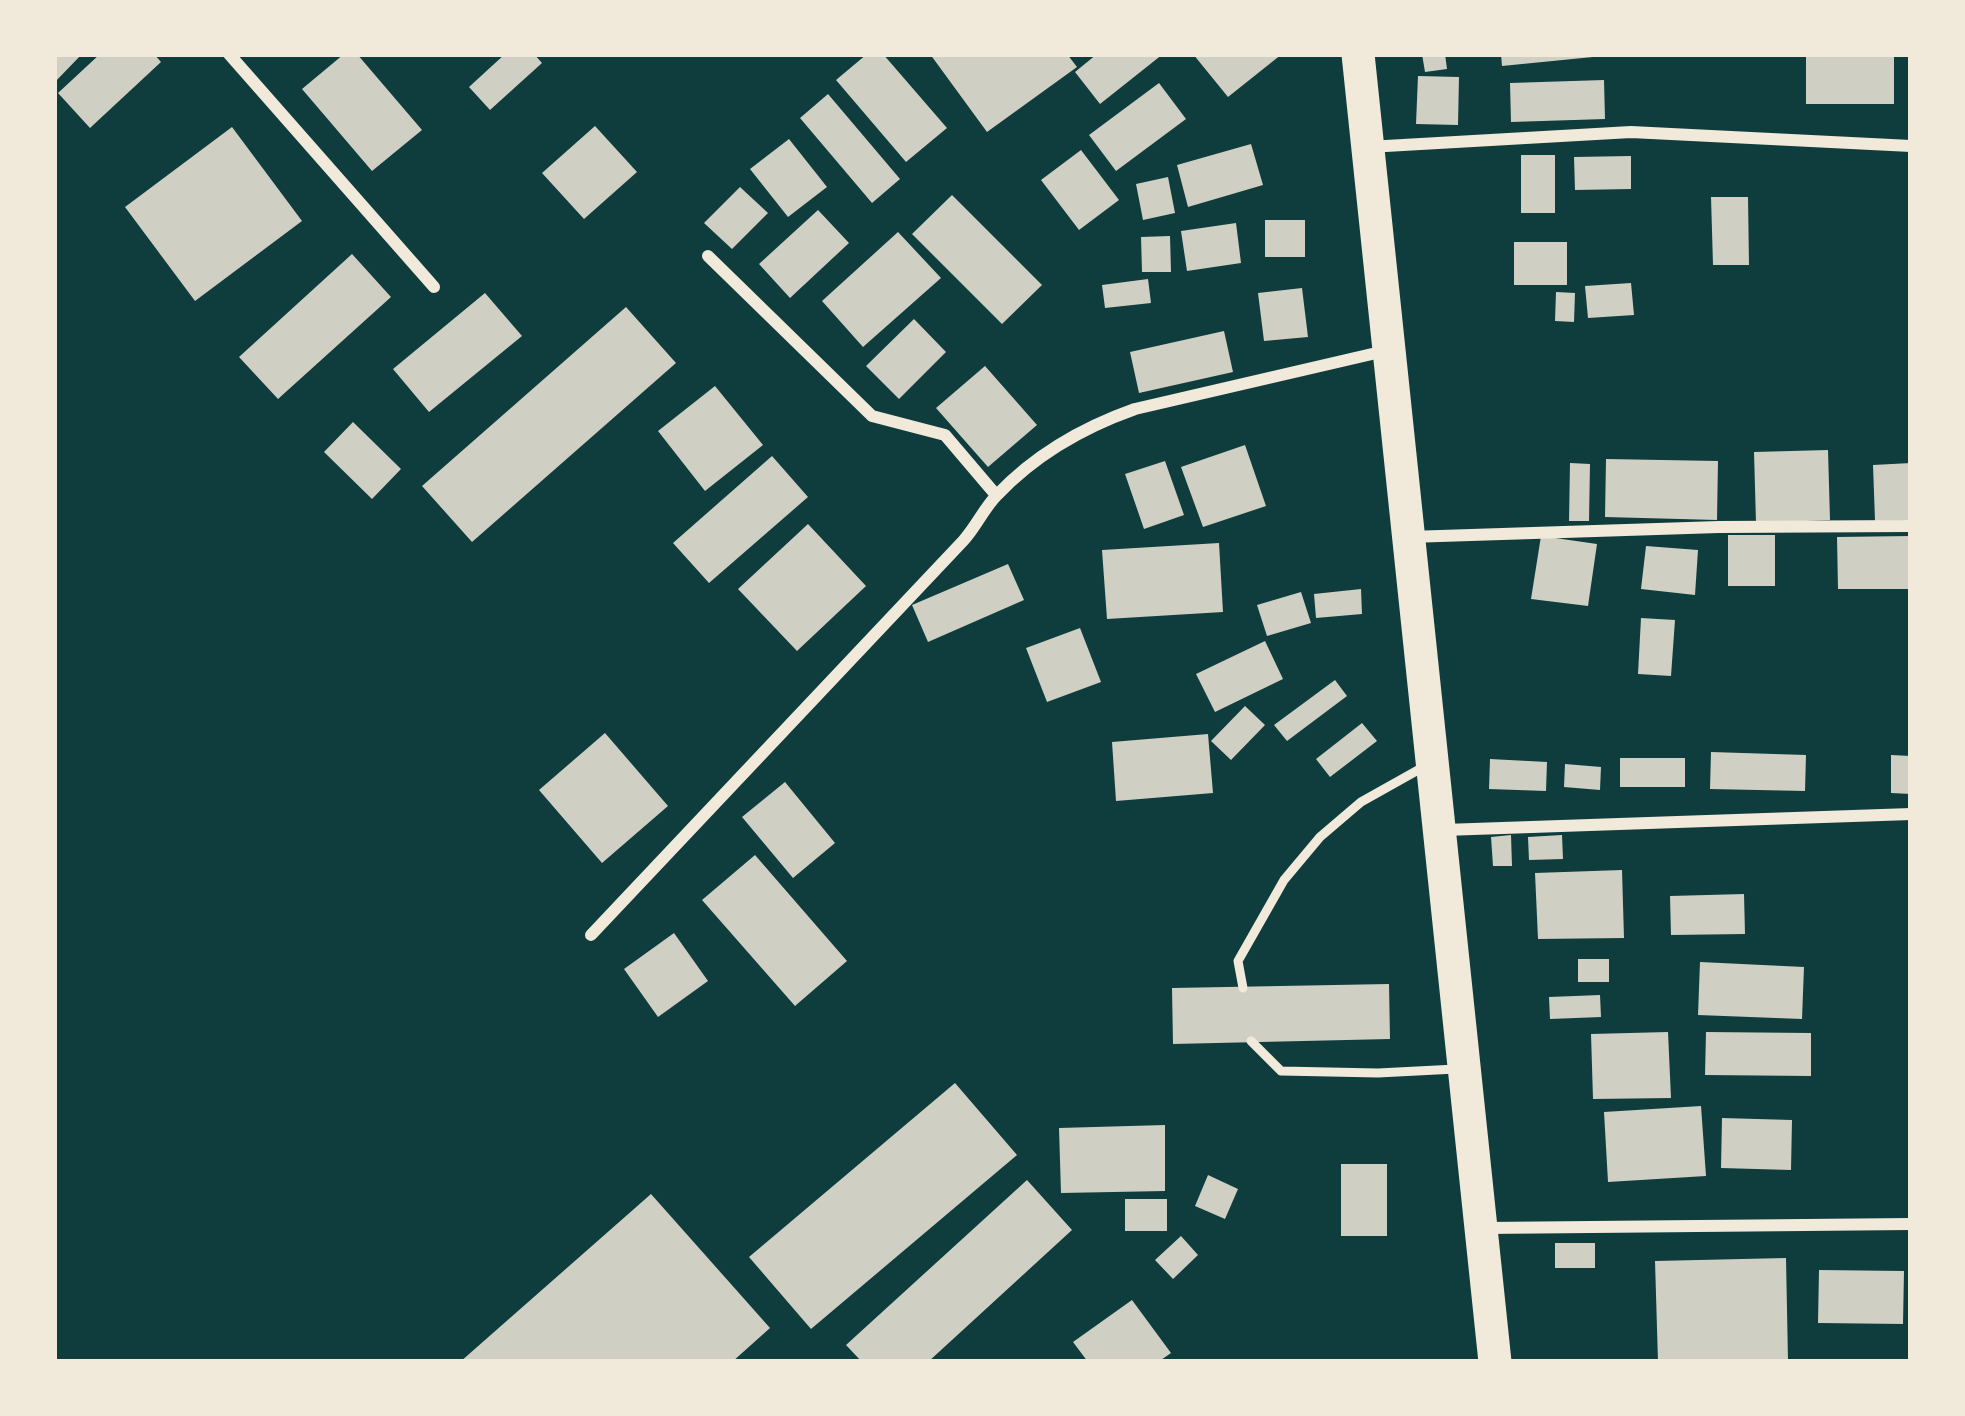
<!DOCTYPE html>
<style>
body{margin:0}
#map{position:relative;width:1965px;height:1416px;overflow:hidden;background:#0f3d3e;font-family:"DM Sans",sans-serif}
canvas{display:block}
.frame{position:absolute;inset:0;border:57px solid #f1e9da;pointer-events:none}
</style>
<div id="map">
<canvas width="1965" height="1416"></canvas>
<div class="frame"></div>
</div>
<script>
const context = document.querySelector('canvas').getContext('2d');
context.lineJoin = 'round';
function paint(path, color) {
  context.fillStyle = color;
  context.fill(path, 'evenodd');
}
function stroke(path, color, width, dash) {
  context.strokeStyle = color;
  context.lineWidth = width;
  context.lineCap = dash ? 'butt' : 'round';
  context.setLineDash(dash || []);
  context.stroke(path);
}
const building = new Path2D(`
 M54 54H82L54 83Z
 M100 54H154L161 62 90 128 58 93Z
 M344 54H357L422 130 372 171 302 89Z
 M505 54H534L542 63 490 110 469 87Z
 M867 54H883L947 128 906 162 836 80Z
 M930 54H1067L1077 67 987 132Z
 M1097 54H1163L1100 104 1075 72Z
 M1193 54H1282L1228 97Z
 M1422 54H1445L1447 69 1425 72Z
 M1501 54H1593V57L1502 66Z
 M1806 54H1894V104H1806Z
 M1418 76 1459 77 1458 125 1416 124Z
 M1604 80 1605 119 1511 122 1510 83Z
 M1159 83 1186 119 1116 171 1089 135Z
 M828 94 900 179 872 203 800 118Z
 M595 126 637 172 584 219 542 173Z
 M232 127 302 221 195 301 125 207Z
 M789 139 827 187 788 217 750 169Z
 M1251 144 1263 185 1188 207 1177 165Z
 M1081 150 1119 200 1079 230 1041 180Z
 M1521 155H1555V213H1521Z
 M1631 156V189L1575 190 1574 157Z
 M1168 177 1175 213 1143 220 1136 184Z
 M740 187 768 213 732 249 704 223Z
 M952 195 1042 285 1002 324 912 234Z
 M1711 197H1748L1749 265H1713Z
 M818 210 849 243 790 298 759 264Z
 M1265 220H1305V257H1265Z
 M1236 223 1241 263 1187 271 1181 231Z
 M898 232 941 278 863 347 822 301Z
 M1170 236 1171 272H1142L1141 237Z
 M1514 242H1567V285H1514Z
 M352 254 391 297 278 399 239 357Z
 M1148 279 1151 303 1105 308 1102 285Z
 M1631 283 1634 315 1588 318 1585 286Z
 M1302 288 1308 337 1264 341 1258 293Z
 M1556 292 1575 293 1574 322 1555 321Z
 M485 293 522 336 429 412 393 369Z
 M626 307 676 363 472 542 422 486Z
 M914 319 946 352 899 399 866 366Z
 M1224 331 1233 372 1139 393 1130 352Z
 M985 366 1037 425 988 467 936 408Z
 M715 386 763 445 705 491 658 431Z
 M353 422 401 469 372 499 324 452Z
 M1245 445 1266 506 1203 527 1181 467Z
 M1828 450 1830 520 1756 523 1754 452Z
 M772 456 808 497 709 583 673 543Z
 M1606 459 1718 461 1717 520 1605 517Z
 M1165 461 1184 515 1144 529 1125 474Z
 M1570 463 1590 464 1589 521H1569Z
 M1911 463V520L1875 521 1873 465Z
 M808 524 866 586 797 651 738 589Z
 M1728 535H1775V586H1728Z
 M1541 536 1597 544 1588 606 1531 599Z
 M1911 536V589H1838L1837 537Z
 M1219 543 1223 612 1107 619 1102 550Z
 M1646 546 1698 550 1695 595 1641 589Z
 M1008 564 1024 600 928 642 912 605Z
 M1361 589 1362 614 1316 618 1314 594Z
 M1301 592 1311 623 1267 636 1257 605Z
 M1641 618 1675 620 1671 676 1638 674Z
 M1080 628 1101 682 1047 702 1026 648Z
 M1265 641 1283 679 1215 712 1196 674Z
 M1335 680 1347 696 1287 741 1274 725Z
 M1245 706 1265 725 1231 760 1211 741Z
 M1362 723 1377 741 1330 777 1316 759Z
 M605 733 668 806 602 863 539 790Z
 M1208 734 1213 793 1116 801 1112 742Z
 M1711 752 1806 755 1805 791 1710 789Z
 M1891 755 1911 756V794L1891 793Z
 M1620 758H1685V787H1620Z
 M1490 759 1547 762 1546 791 1489 789Z
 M1565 764 1601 767 1600 790 1564 787Z
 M785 782 835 843 793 878 742 817Z
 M1511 835 1512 866H1493L1491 837Z
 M1562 835 1563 859 1529 860 1528 837Z
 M755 855 847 961 795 1006 702 900Z
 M1622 870 1624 938 1538 939 1535 873Z
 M1744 894 1745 934 1671 935 1670 896Z
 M674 933 708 981 658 1017 624 969Z
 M1578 959H1609V982H1578Z
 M1700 962 1804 967 1802 1019 1698 1015Z
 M1389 984 1390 1039 1173 1044 1172 988Z
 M1600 995 1601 1017 1550 1019 1549 997Z
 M1668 1032 1671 1098 1593 1099 1591 1034Z
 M1706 1032 1811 1033V1076L1705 1075Z
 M955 1083 1017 1155 811 1329 749 1257Z
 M1701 1106 1706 1176 1608 1182 1604 1112Z
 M1722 1118 1792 1120 1791 1170 1721 1168Z
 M1165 1125V1191L1061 1193 1059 1128Z
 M1341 1164H1387V1236H1341Z
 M1208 1175 1238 1189 1225 1219 1195 1206Z
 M1027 1180 1072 1230 928 1362H862L846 1345Z
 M651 1194 770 1328 732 1362H460Z
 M1125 1199H1167V1231H1125Z
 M1181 1236 1198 1255 1173 1279 1155 1260Z
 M1555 1243H1595V1268H1555Z
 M1786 1258 1788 1361 1658 1362 1655 1261Z
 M1819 1270 1904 1271 1903 1324 1818 1323Z
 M1132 1300 1171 1353 1158 1362H1088L1073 1342Z`);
const service = new Path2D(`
 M1243 988 1238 961 1284 880 1320 837 1361 802 1427 765
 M1251 1041 1281 1071 1378 1073 1456 1069`);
const minor = new Path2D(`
 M229 54 434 287
 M1368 147 1631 132 1911 146
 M708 256 872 416 945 435 996 495
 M1409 537 1719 527 1911 526
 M1444 830 1911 814
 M591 935 963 541C976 527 984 508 997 495 1035 455 1084 427 1135 409L1385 351
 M1485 1228 1911 1224`);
const trunk = new Path2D(`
 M1358 54 1495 1362`);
paint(building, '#cfcfc3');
stroke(service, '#f1e9da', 9);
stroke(minor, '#f1e9da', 12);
stroke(trunk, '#f1e9da', 33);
</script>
